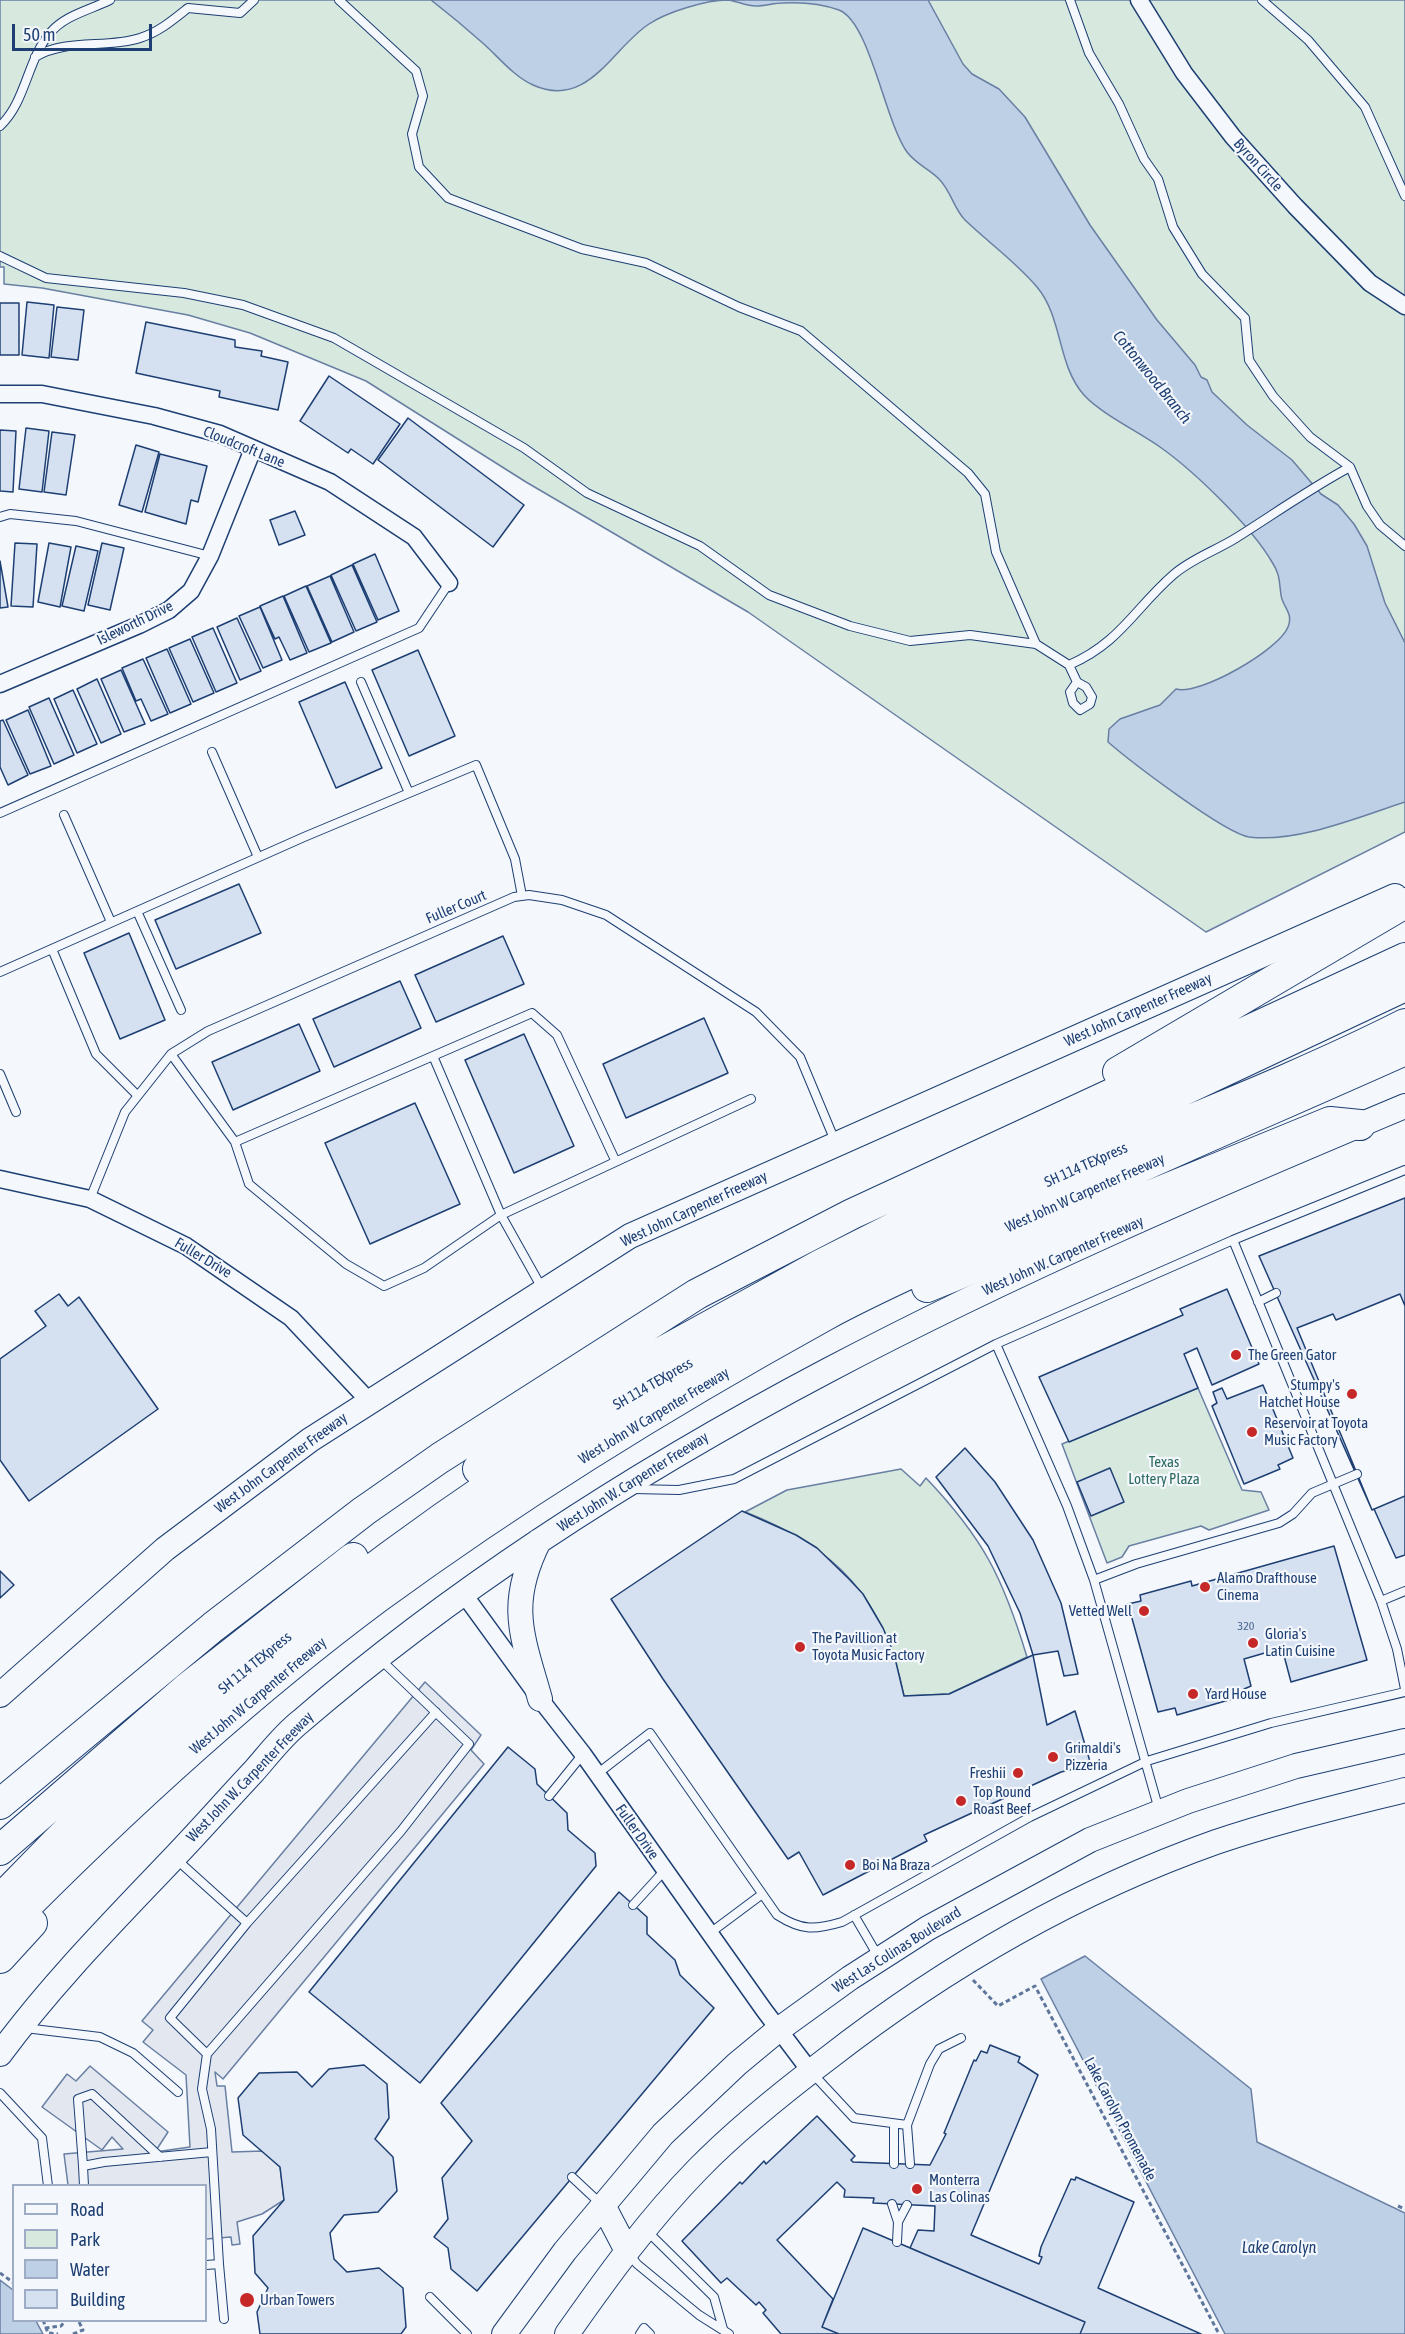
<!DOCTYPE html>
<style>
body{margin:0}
#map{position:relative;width:1405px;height:2334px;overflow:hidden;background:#f4f7fb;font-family:"Asap Condensed",sans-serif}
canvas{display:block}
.legend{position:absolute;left:12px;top:2184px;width:195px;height:138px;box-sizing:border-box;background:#f4f7fb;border:2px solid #9eadc5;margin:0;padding:8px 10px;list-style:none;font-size:18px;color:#1d3f73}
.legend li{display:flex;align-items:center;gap:12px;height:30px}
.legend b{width:30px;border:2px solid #9eadc5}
.scale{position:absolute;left:12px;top:24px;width:140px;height:27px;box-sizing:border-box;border:3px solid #1d3f73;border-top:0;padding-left:8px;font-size:18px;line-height:21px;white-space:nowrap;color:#1d3f73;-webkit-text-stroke:4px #f4f7fb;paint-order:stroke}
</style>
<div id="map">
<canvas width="1405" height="2334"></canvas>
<ul class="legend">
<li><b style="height:8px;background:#f4f7fb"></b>Road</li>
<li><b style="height:16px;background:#d7e8df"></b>Park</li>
<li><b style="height:16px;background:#bed0e5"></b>Water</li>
<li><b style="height:16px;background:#d5e0f0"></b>Building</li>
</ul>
<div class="scale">50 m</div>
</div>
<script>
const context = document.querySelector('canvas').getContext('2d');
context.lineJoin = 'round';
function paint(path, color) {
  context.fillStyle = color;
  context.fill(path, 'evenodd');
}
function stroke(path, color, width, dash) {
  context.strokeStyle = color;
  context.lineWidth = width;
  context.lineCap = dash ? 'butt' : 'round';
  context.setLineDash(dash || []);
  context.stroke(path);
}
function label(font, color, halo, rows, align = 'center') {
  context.font = font + ' "Asap Condensed",sans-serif';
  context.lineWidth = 4.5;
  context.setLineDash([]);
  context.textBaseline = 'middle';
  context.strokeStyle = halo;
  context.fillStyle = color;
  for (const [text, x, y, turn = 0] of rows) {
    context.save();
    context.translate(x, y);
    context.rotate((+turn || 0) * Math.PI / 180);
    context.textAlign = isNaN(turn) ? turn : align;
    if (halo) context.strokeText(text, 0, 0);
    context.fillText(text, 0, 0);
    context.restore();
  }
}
const green = new Path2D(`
 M0 0H1405V832L1206 932 748 612 526 482 366 381 250 333 188 315 42 288 4 284V267H0Z
 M1198 1388 1242 1490 1261 1492 1269 1510 1209 1530 1201 1526 1129 1546 1122 1557 1107 1563 1062 1444Z
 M901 1469 920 1486 926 1478C984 1539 1003 1578 1027 1657L949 1694 904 1696C885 1599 836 1547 745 1512L787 1490Z`);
const parking = new Path2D(`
 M425 1682 481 1735 471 1750 484 1764 223 2079 215 2072 217 2086H225L232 2152 263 2151 280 2167 284 2200 262 2214 237 2222 240 2244 232 2245 231 2237 206 2239V2186L68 2185 64 2154 123 2149 112 2137 102 2150 42 2107 67 2074 76 2081 90 2066 168 2132 155 2152 190 2147 186 2075 143 2042 153 2030 142 2021Z`);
const water = new Path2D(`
 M431 0H928L963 64 972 74 999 89 1025 117 1090 225 1157 320 1195 365 1201 377 1207 380 1212 392 1247 425 1292 460 1321 494 1338 505 1354 524 1367 546 1385 603 1405 643V802C1359 817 1297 843 1249 837 1224 833 1130 761 1108 742L1109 729 1120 719 1160 705 1176 689C1199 696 1279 650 1288 627 1294 613 1282 606 1281 595 1279 581 1280 574 1272 562 1251 526 1194 471 1160 447 1139 432 1100 413 1084 395 1057 365 1063 318 1037 287 1016 262 989 243 965 220 954 209 951 191 939 179 929 169 916 164 907 152 885 122 870 22 839 10 822 4 801 2 783 3 774 3 765 6 756 6 746 6 737 1 728 0 706 0 667 12 649 24 612 48 588 110 533 85 515 77 500 59 485 45 467 29 449 14 431 0Z
 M1085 1956 1251 2089 1257 2142 1405 2213V2334H1225L1041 1979Z
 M0 2280 13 2290 14 2320 36 2321 43 2334H0Z`);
const building = new Path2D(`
 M27 302 54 305 49 358 22 355Z
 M0 303H19V355H0Z
 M57 307 84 310 78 360 51 357Z
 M146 322 235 340V347L262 351 261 356 288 362 278 410 219 397 220 391 136 373Z
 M329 376 400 424 373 464 351 449 348 453 300 421Z
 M408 418 524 505 493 547 378 460Z
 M26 428 49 431 42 492 19 489Z
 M0 430 16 431 13 492 0 491Z
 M52 432 75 435 66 495 44 492Z
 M136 445 159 452 142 512 119 505Z
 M160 454 207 466 198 502 191 500 186 524 145 512Z
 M295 511 305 535 279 545 270 520Z
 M15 543 37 544 33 607 11 606Z
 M49 543 71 547 60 607 38 602Z
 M102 543 124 548 110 610 88 605Z
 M76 546 98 551 84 611 62 606Z
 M375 554 399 611 378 620 353 564Z
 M0 561 8 607 0 608Z
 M352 565 377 622 356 631 331 575Z
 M330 576 354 632 332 642 307 586Z
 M306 586 331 643 309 652 284 596Z
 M283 596 307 653 290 660 279 637 275 639 260 606Z
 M260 607 282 660 263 668 239 616Z
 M237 618 261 671 240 680 217 627Z
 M213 628 237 683 216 692 192 637Z
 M190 639 214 693 193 702 169 648Z
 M167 649 191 704 170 713 146 658Z
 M418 650 455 736 409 756 372 670Z
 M143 659 168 714 151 721 141 699 136 701 122 668Z
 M121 670 145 724 124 732 101 679Z
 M97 679 121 734 101 743 77 689Z
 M345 682 382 768 336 788 299 702Z
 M73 690 97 744 77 753 54 699Z
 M49 698 74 755 54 764 29 707Z
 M28 710 51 766 30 774 6 720Z
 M3 720 28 775 8 785 0 767V721Z
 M239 884 261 933 176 969 155 920Z
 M129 933 165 1020 120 1039 84 953Z
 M503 936 524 984 436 1022 415 975Z
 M400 981 421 1028 334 1067 313 1019Z
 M704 1018 728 1073 626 1118 603 1064Z
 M299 1024 320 1071 233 1110 212 1062Z
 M524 1034 574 1146 514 1173 465 1060Z
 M415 1103 460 1204 370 1244 325 1143Z
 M1405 1198V1555L1396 1558 1374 1509 1372 1510 1259 1256Z
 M1227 1289 1259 1364 1212 1385 1197 1348 1184 1354 1198 1388 1069 1442 1039 1377 1183 1315 1180 1309Z
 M59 1294 68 1306 79 1297 158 1409 29 1501 0 1460V1359L46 1326 35 1311Z
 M1400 1294 1405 1306V1496L1372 1510 1297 1328 1333 1314 1336 1320Z
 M1263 1385 1293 1458 1278 1465 1280 1469 1244 1484 1212 1406 1217 1403 1213 1392 1222 1388 1227 1399Z
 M965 1448 995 1482 1033 1540 1061 1603 1078 1674 1064 1676 1058 1651 1033 1655 1020 1613 988 1546 936 1477Z
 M1110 1468 1124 1502 1091 1516 1077 1482Z
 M742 1511 796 1535 817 1548 849 1579 863 1594 883 1628 894 1654 904 1696 949 1694 1033 1655 1047 1725 1075 1711 1091 1765 1061 1772 924 1835 927 1841 823 1895 799 1852 788 1859 663 1679 611 1599Z
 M1334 1546 1367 1660 1291 1682 1282 1648 1244 1659 1251 1686 1244 1689 1246 1695 1177 1715 1175 1708 1158 1712 1128 1604 1141 1601 1140 1595 1191 1581 1192 1586Z
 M0 1571 14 1585 0 1598Z
 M508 1747 535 1769 537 1784 567 1813 568 1830 595 1853 596 1866 420 2083 309 1992Z
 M619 1892 647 1917V1934L675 1960 680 1975 714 2008 477 2291 451 2269 448 2248 434 2237 448 2219 442 2178 472 2141 441 2103Z
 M990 2045 1020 2057 1018 2062 1038 2075 971 2235 1039 2264 1042 2257 1039 2256 1041 2247 1071 2179 1075 2180 1076 2177 1134 2202 1098 2288 1201 2334H1080L1085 2322 910 2248 918 2230 934 2231 935 2206 873 2203 874 2198 844 2197 845 2190 837 2182 777 2240 833 2299 822 2327 839 2334H781L763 2313 766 2310 759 2302 756 2305 727 2278 721 2283 682 2241 740 2182 742 2184 764 2161 766 2164 817 2116 855 2156 851 2160 853 2162 930 2165 946 2134 944 2133 974 2060 976 2061 981 2051 987 2053Z
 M364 2065 387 2084 389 2118 375 2139 393 2157 397 2191 378 2212 344 2215 330 2233 334 2259 347 2272 379 2268 403 2288 406 2327 401 2334H260L257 2312 268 2288 255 2273 253 2236 284 2200 280 2167 243 2135 238 2098 259 2073 297 2072 312 2087 329 2069Z
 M863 2228 1085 2322 1080 2334H839L822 2327Z`);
const path = new Path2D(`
 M973 1980 998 2006 1035 1986 1219 2334
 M1398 2206 1405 2209
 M0 2273 14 2283
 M43 2320 48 2333 58 2334
 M45 2328 61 2326 66 2320
 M73 2334 83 2330 78 2320`);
const service = new Path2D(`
 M339 0 416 71 423 96 412 134 419 167 448 198 582 249 646 263 739 307 801 331 968 473 985 494 996 552 1036 644 1069 665C1120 643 1135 608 1173 575 1191 559 1215 551 1236 538 1274 514 1311 488 1350 467
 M1070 0 1089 53 1119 104 1144 159 1158 179 1173 227 1202 274 1245 318 1249 360 1273 396 1310 437 1350 467 1367 506 1380 525 1405 546
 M1262 0 1308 40 1365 107 1405 196
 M35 57C67 38 106 49 140 38 159 32 173 20 188 8L240 13 254 0
 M0 126C26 102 27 60 50 33 65 15 90 10 110 0
 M0 256 46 278 184 293 243 305 334 338 524 448 587 493 700 546 769 595 850 626 910 641 970 635 1036 644
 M0 517 10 514 76 521 210 556
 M1069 665 1077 682 1086 687 1092 697 1090 704 1080 710 1073 703 1070 692 1077 682
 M361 682 409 793
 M212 752 258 857
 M0 813 419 628 449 583
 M64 815 111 922
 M137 911 181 1010
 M52 949 96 1054 137 1095
 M0 972 304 837 476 765 515 859 522 896
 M171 1054 235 1142 249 1184 346 1264 384 1286 424 1268 501 1215 433 1056
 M0 1074 16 1112
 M235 1142 532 1013 557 1035 615 1160
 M90 1199 125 1112 171 1054 208 1031 514 897 529 895 562 900 606 915 756 1012 800 1057 835 1141
 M1233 1240 1381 1601 1397 1649 1405 1689
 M543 1290 501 1215 751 1099
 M1258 1302 1276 1293
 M996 1344 1067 1506 1094 1580 1159 1810
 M633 1489 679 1490 734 1479 996 1344 1233 1240 1405 1170
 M1094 1580 1136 1564 1279 1523 1293 1514 1312 1493 1357 1474
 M1381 1601 1405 1591
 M597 1774 650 1733 777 1915C802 1931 815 1930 842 1922L1030 1817 1147 1761 1271 1723 1405 1692
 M549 1796 583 1754
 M176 1859 247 1923
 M633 1905 665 1870
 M854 1915 878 1956
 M710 1933 761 1895
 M25 2028 100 2037 133 2053 178 2092
 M207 2054 170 2018 247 1923 436 1712
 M813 2074 854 2118 907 2125 930 2064 939 2049 961 2038
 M0 2093 42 2138 48 2186
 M894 2124V2164
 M907 2125 910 2164
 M83 2166 78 2099 92 2094 160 2157
 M572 2177 602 2205
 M84 2186 83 2166 104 2162 212 2152
 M892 2204 898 2222 907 2205
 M646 2230 714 2297 723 2329
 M897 2242 898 2222
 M629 2254 637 2264 699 2315 729 2334
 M219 2264 211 2129 202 2089 207 2054 401 1831 469 1744 380 1659
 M206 2265 219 2264 224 2319
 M430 2297 467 2334
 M640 2334 644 2328 650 2334`);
const minor = new Path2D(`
 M1139 0 1184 73 1233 137 1295 206 1370 283 1405 306
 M0 394H42L154 416 220 434 330 482 414 537 449 583
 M0 684 139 625 169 610 191 591 210 556 253 449
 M0 1179 90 1199 186 1246 291 1318 369 1401
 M463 1593 540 1699 583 1754 764 2010 810 2071`);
const secondary = new Path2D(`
 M539 1541C507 1605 522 1635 540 1699
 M0 1695 165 1549 310 1440 630 1236 1395 896
 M0 2054C50 1986 108 1927 166 1866 196 1835 224 1803 254 1771 269 1754 283 1735 301 1721 623 1443 1016 1269 1405 1106
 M603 2205 627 2251
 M504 2334 565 2251 663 2134 737 2064 778 2030 850 1978 928 1928 1090 1840 1188 1801 1296 1766 1405 1741
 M567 2334C607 2277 649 2219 698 2169 737 2129 782 2093 827 2059 945 1967 1075 1892 1216 1842 1278 1821 1342 1806 1405 1790`);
const motorway = new Path2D(`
 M1118 1072 1405 903
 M927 1287 1330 1122 1360 1125
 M478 1469 606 1383 820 1265 929 1210 1405 986
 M0 1804 213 1627 364 1511 440 1458 697 1294 852 1214 1405 958
 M0 1850 187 1688 353 1558
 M0 1900C237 1649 524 1440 832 1284 914 1242 998 1202 1082 1165 1190 1119 1300 1077 1405 1024
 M0 1933C116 1815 244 1697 377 1598 519 1494 670 1401 824 1316 873 1289 925 1267 975 1243 1117 1175 1262 1114 1405 1050
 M0 1958 32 1923`);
const markers = [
 [1236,1355,6,"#c62828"],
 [1352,1394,6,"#c62828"],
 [1252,1432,6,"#c62828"],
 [1205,1587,6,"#c62828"],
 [1144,1611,6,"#c62828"],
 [1253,1643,6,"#c62828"],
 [800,1647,6,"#c62828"],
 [1193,1694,6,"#c62828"],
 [1053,1757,6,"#c62828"],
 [1018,1773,6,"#c62828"],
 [961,1801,6,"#c62828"],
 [850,1865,6,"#c62828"],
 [917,2189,6,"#c62828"],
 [247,2300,8,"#c62828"]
];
const numberNames = [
 ["320",1246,1626]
];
const streetNames = [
 ["Byron Circle",1258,165,48],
 ["Cloudcroft Lane",244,447,22],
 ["Isleworth Drive",135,623,-26],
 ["Fuller Court",456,907,-23],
 ["West John Carpenter Freeway",1138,1010,-24],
 ["SH 114 TEXpress",1086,1165,-24],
 ["West John W Carpenter Freeway",1085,1193,-24],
 ["West John Carpenter Freeway",694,1209,-25],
 ["West John W. Carpenter Freeway",1063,1256,-24],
 ["Fuller Drive",203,1258,31],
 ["SH 114 TEXpress",653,1384,-30],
 ["West John W Carpenter Freeway",654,1416,-31],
 ["West John Carpenter Freeway",281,1463,-36],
 ["West John W. Carpenter Freeway",633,1482,-32],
 ["SH 114 TEXpress",255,1663,-39],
 ["West John W Carpenter Freeway",258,1696,-40],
 ["West John W. Carpenter Freeway",250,1777,-46],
 ["Fuller Drive",637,1832,55],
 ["West Las Colinas Boulevard",897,1950,-32],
 ["Lake Carolyn Promenade",1120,2119,62]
];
const poiNames = [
 ["The Green Gator",1248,1355],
 ["Stumpy's",1340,1385,"right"],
 ["Hatchet House",1340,1402,"right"],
 ["Reservoir at Toyota",1264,1423],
 ["Music Factory",1264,1440],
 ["Alamo Drafthouse",1217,1578],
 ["Cinema",1217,1595],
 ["Vetted Well",1132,1611,"right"],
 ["Gloria's",1265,1634],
 ["Latin Cuisine",1265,1651],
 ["The Pavillion at",812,1638],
 ["Toyota Music Factory",812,1655],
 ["Yard House",1205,1694],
 ["Grimaldi's",1065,1748],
 ["Pizzeria",1065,1765],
 ["Freshii",1006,1773,"right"],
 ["Top Round",973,1792],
 ["Roast Beef",973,1809],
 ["Boi Na Braza",862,1865],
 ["Monterra",929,2180],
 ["Las Colinas",929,2197],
 ["Urban Towers",260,2300]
];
const parkNames = [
 ["Texas",1164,1462],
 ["Lottery Plaza",1164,1479]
];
const waterNames = [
 ["Cottonwood Branch",1152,377,51],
 ["Lake Carolyn",1279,2248]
];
paint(green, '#d7e8df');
stroke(green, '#687fa3', 1.5);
paint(parking, '#e3e8f0');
stroke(parking, '#687fa3', 1.5);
paint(water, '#bed0e5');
stroke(water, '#687fa3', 1.5);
paint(building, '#d5e0f0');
stroke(building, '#1d3f73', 1.5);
stroke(service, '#1d3f73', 10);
stroke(minor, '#1d3f73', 19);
stroke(secondary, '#1d3f73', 26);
stroke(motorway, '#1d3f73', 32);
stroke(path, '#5e769c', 3, [4.5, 3]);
stroke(service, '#f4f7fb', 8);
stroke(minor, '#f4f7fb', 16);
stroke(secondary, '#f4f7fb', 24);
stroke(motorway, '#f4f7fb', 30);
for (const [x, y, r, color] of markers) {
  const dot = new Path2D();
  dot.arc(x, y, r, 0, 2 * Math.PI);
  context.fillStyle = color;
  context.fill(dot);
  stroke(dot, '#f4f7fb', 2);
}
label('12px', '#4b6792', null, numberNames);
label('15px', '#1d3f73', '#f4f7fb', streetNames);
label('15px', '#1d3f73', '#f4f7fb', poiNames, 'left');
label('15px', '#2c6c60', '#f4f7fb', parkNames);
label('italic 16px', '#1d3f73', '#f4f7fb', waterNames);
</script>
